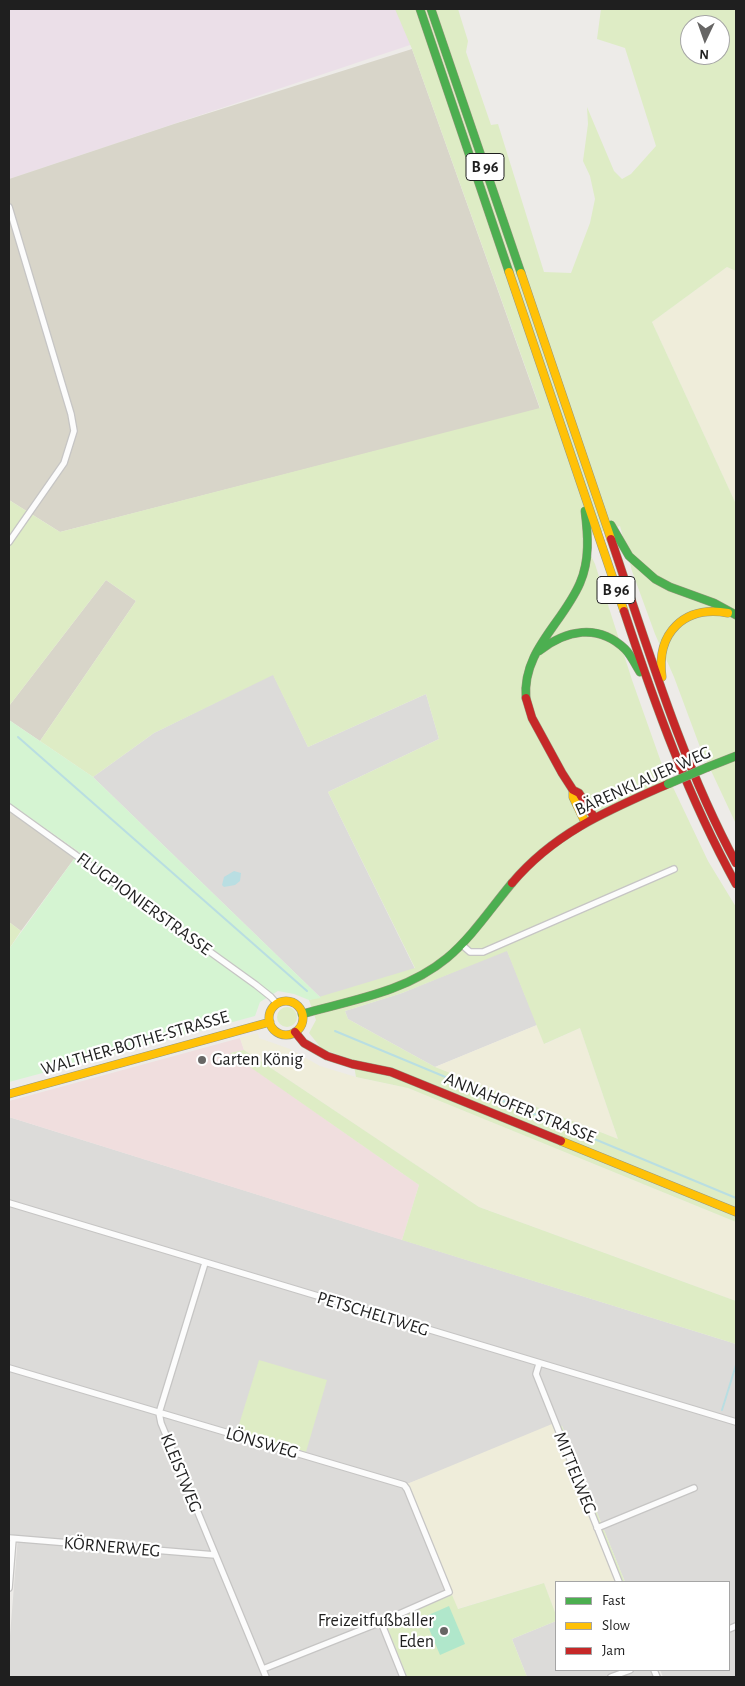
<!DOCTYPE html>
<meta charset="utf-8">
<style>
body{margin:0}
#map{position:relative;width:745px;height:1686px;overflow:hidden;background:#edebe8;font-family:"Alegreya Sans",sans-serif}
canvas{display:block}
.frame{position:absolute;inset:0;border:10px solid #1f1f1f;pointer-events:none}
.legend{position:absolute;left:555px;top:1581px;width:175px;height:90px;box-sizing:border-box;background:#fff;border:1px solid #a5a5a5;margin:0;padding:6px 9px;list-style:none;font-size:15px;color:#1f1f1f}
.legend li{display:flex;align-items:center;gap:10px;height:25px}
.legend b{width:25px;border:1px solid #a5a5a5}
.north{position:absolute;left:680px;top:15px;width:50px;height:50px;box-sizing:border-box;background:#fff;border:1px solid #a5a5a5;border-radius:50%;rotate:183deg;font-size:14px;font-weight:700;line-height:20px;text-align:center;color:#1f1f1f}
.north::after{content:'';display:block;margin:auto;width:18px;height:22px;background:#676665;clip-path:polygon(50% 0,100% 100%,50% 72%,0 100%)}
</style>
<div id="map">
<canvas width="745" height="1686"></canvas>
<div class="frame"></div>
<ul class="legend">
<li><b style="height:6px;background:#4caf50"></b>Fast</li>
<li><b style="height:6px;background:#ffc107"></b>Slow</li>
<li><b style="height:6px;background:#c62828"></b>Jam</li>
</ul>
<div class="north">N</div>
</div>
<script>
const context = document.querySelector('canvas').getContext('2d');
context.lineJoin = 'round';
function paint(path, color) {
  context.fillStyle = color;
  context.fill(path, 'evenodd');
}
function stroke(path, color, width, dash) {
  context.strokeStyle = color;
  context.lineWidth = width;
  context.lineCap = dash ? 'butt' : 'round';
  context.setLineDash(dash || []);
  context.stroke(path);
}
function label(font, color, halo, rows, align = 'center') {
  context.font = font + ' "Alegreya Sans",sans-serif';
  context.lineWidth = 4.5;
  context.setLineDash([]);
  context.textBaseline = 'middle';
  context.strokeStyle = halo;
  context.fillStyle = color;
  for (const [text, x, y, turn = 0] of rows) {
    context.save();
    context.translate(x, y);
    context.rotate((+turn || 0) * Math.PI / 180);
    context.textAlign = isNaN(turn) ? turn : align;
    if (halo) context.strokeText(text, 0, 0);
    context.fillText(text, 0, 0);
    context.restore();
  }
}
const residential = new Path2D(`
 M273 674 308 747 426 694 439 739 328 792 415 969 321 998 93 777 154 733Z
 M507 950 537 1025 435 1067 348 1019 345 1011 402 993Z
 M9 1117 736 1344V1677H663L660 1670H729V1582H625L562 1426 407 1484 452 1595 385 1622 407 1677H9V1648L18 1536 9 1534Z
 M556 1621V1670H651L654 1677H527L512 1639Z`);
const commercial = new Path2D(`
 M240 1038 244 1050 231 1053 419 1185 402 1240 9 1117V1101Z`);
const industrial = new Path2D(`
 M9 9H405L416 43 9 179Z`);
const construction = new Path2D(`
 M412 49 540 409 60 532 9 500V179L174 124Z
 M106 580 136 601 40 741 9 720V706Z
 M9 803 79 852 21 931 9 922Z`);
const farmland = new Path2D(`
 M727 267 736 271V504L652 322Z
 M537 1025 545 1044 580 1028 618 1139 435 1067Z
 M258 1033 259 1038 290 1049 320 1066 356 1077 408 1088 736 1222V1301L479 1207 244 1050 240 1038Z
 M552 1424 616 1582H556V1615L544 1583 457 1609 407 1484Z`);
const grass = new Path2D(`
 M395 9H458L468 41 466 52 491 125 498 124 544 272 571 273 590 223 595 199 590 176 583 161 588 124 587 107 614 171 622 179 631 174 656 146 625 48 597 39 601 9H736V271L727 267 652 322 736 504V824L700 747 674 677 655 634 632 571 620 526 582 538 595 564 632 680 661 762 708 861 736 907V1222L408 1088 356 1077 353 1060 322 1049 309 1033 316 1020 309 1000 415 968 328 792 439 739 426 694 308 747 273 675 154 733 93 777 40 741 136 601 106 580 9 706V500L60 532 540 408 412 49ZM690 25H720V55H690ZM507 951 544 1044 580 1028 618 1139 435 1067 348 1019 345 1011 402 993Z
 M9 922 21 931 9 949Z
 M277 1017a10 10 0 1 1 20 0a10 10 0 1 1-20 0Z
 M244 1050 479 1207 736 1301V1344L402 1240 419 1185 230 1053Z
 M259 1360 327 1380 306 1452 237 1431Z
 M552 1424 562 1426 625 1582H616Z
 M544 1583 556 1615V1621L512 1639 527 1677H407L385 1622 452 1595 458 1609Z`);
const park = new Path2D(`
 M9 720 93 777 321 998 309 1000 294 994 278 991 260 1002 255 1016 9 1082V949L79 852 9 803Z`);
const pitch = new Path2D(`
 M449 1606 465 1644 440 1655 424 1617Z`);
const water = new Path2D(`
 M234 871 241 873 240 881 235 885 224 887 222 885 224 877Z`);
const stream = new Path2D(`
 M18 737 307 991
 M335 1031 736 1198
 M722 1410 736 1365`);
const street = new Path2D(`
 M9 207 71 414 74 431 64 463 9 542
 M9 807 256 985 271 997 277 1004
 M462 945 470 952H483L674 869
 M9 1203 736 1422
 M205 1263 159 1413 161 1423 266 1677
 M539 1364 536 1374 619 1582
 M9 1368 404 1485 407 1489 449 1592 381 1622 263 1669
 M597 1528 694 1488
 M9 1538 215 1555
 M9 1588 13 1539
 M381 1622 403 1677
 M729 1629 736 1626
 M654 1670 657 1677
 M611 1677 630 1670`);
const fast = new Path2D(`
 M420 9 509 272
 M431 9 521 273
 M611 525 629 556 655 579 670 587 714 603 736 615
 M539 651C566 630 598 623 625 649 631 655 635 664 640 672
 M526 698C522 651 563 623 580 583 590 560 588 535 585 511
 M708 767 736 756
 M302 1014C352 1000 406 992 447 958 472 937 491 908 512 883`);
const slow = new Path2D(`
 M509 272 624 611
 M521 273 611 539
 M662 677C656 633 684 605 728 613
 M573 790V797L585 822
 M269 1018a17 17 0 1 1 34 0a17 17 0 1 1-34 0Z
 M9 1094 270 1022
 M561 1141 736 1212`);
const jam = new Path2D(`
 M611 539C648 648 681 761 736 863
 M624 611C655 705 688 797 736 884
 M526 698 532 718 562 773 573 790 579 793 594 817
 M512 883C555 832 609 810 668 784
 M295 1032 304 1043 327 1056 352 1064 391 1072 561 1141`);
const fastBridge = new Path2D(`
 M668 784 708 767`);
const markers = [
 [202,1060,5,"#676665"],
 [444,1631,5,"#676665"]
];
const shields = [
 [485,167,38],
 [616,590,38]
];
const shieldNames = [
 ["B 96",485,167],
 ["B 96",616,590]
];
const streetNames = [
 ["BÄRENKLAUER WEG",643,781,-24],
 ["FLUGPIONIERSTRASSE",144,904,36],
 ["WALTHER-BOTHE-STRASSE",135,1043,-16],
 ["ANNAHOFER STRASSE",520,1108,22],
 ["PETSCHELTWEG",373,1314,17],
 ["LÖNSWEG",262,1443,16],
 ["KLEISTWEG",181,1473,68],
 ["MITTELWEG",575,1473,68],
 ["KÖRNERWEG",112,1547,5]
];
const poiNames = [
 ["Garten König",212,1060],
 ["Freizeitfußballer",434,1621,"right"],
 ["Eden",434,1642,"right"]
];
paint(residential, '#dcdbd9');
paint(commercial, '#f0dede');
paint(industrial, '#ebdfe8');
paint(construction, '#d8d5c9');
paint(farmland, '#efedda');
paint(grass, '#deecc5');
paint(park, '#d5f4d2');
paint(pitch, '#b0e7cb');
paint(water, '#b9dee2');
stroke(stream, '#b9dee2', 2);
stroke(street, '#c6c5c4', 8);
stroke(fast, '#98987e', 9);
stroke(slow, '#98987e', 9);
stroke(jam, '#98987e', 9);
stroke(street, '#fcfcfc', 5.5);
stroke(fast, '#4caf50', 8);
stroke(slow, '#ffc107', 8);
stroke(jam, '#c62828', 8);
stroke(fastBridge, '#98987e', 9, []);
stroke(fastBridge, '#4caf50', 8);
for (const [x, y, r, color] of markers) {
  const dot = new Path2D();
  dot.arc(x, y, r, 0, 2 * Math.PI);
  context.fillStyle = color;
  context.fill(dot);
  stroke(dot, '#fff', 2);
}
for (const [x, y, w] of shields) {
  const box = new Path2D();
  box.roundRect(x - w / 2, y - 13.5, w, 27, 4);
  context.fillStyle = '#fff';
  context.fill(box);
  stroke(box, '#1f1f1f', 1);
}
label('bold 16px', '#1f1f1f', null, shieldNames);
label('18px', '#1f1f1f', '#fff', streetNames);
label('18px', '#1f1f1f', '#fff', poiNames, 'left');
</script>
